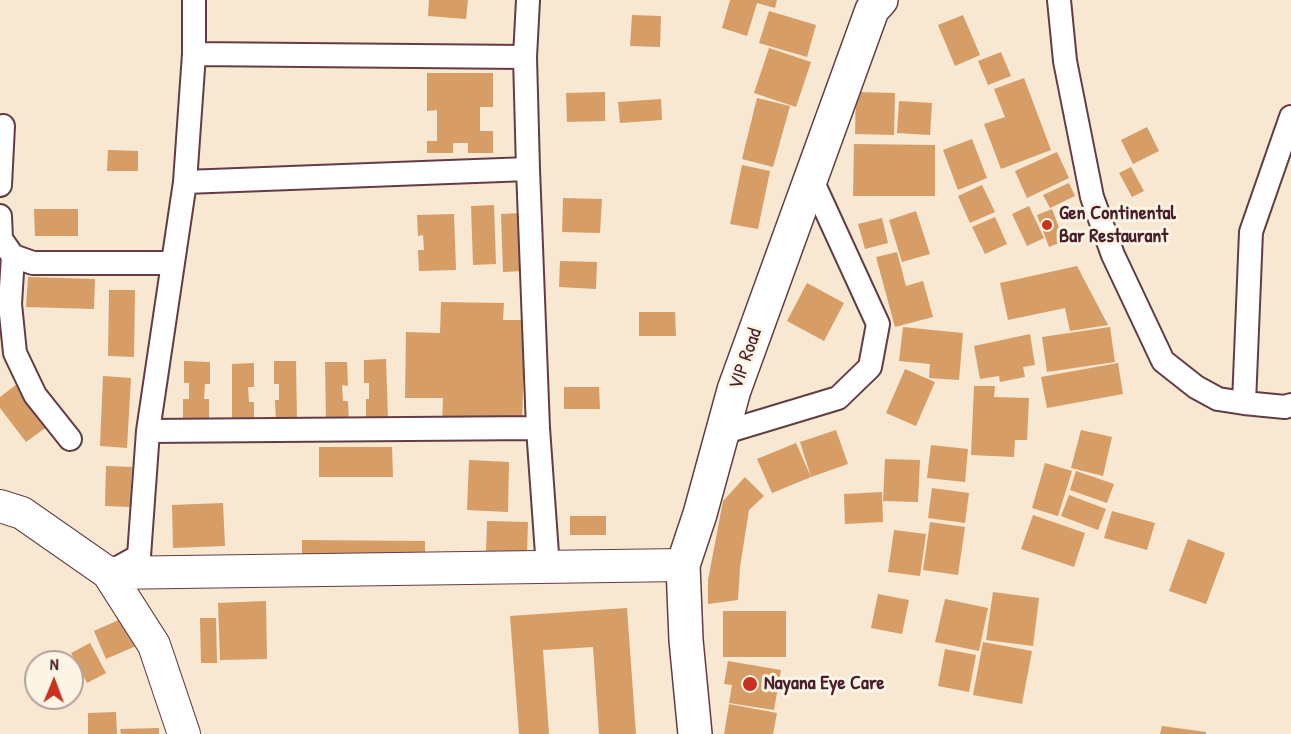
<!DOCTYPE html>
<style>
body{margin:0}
#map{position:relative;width:1291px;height:734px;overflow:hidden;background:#f8e7d1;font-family:"Patrick Hand",sans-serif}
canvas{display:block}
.north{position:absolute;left:24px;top:650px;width:60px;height:60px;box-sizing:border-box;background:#fcf5e5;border:2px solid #b59f9b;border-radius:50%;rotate:1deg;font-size:16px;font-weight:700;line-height:24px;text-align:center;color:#4a1f2b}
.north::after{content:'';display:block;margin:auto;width:21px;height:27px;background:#c8321e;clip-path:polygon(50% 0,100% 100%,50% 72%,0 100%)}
</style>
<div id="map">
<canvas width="1291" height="734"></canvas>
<div class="north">N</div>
</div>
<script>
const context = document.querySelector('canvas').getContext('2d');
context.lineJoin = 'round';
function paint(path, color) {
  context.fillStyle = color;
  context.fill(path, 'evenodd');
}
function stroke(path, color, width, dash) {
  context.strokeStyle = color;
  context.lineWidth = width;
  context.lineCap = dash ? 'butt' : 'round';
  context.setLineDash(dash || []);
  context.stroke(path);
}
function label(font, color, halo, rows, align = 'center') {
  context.font = font + ' "Patrick Hand",sans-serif';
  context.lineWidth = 6;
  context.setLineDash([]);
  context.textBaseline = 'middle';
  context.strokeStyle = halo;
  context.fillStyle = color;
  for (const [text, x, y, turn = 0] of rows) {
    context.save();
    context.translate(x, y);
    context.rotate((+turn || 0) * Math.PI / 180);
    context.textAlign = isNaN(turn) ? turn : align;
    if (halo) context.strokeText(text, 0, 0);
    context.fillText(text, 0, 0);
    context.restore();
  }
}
const building = new Path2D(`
 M429 0H468L466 19 428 16Z
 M730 0H777L775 8 757 3 747 36 722 28Z
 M769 11 816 25 807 57 759 43Z
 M632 15 661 16 660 47 630 46Z
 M963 15 980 55 955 66 938 25Z
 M769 48 811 62 796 107 754 93Z
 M1001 52 1011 76 988 85 978 61Z
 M427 73H493V107H480V131H493V153H468V143H453V153H427V141H437V110L427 111Z
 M1024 78 1051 150 1001 169 984 124 1005 117 994 89Z
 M605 92V121L567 122 566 93Z
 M856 92 895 93 894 135 855 134Z
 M757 98 790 106 773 167 742 159Z
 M661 99 662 120 620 123 618 102Z
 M899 101 932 103 930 135 897 133Z
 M1147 127 1159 151 1133 164 1121 140Z
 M972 139 987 178 958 190 943 150Z
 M854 144 935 145V196H853Z
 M108 150 138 151V171H107Z
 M1057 152 1069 178 1027 198 1015 171Z
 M742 165 770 171 758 229 730 224Z
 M1131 167 1144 191 1132 197 1119 173Z
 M1069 183 1075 196 1050 208 1043 195Z
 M982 185 995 212 970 223 958 196Z
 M563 198 602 199 600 233 562 232Z
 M494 205 496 264 473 265 471 206Z
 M1029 206 1044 238 1027 246 1012 214Z
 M34 209H78V236H35Z
 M1052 209 1064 241 1049 247 1037 215Z
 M916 211 930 254 902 262 889 220Z
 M521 213 523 271 503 272 501 214Z
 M454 214 456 270 419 271 418 250H424L423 235 418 236 417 215Z
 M995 217 1007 244 985 254 972 227Z
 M882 218 888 243 865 249 858 224Z
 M897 252 906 286 923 281 933 317 895 327 876 257Z
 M560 261 597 262 596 289 559 287Z
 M1077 266 1108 325 1070 331 1065 308 1008 320 1000 283Z
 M28 277 95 279 94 309 26 307Z
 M807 283 844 303 824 341 787 321Z
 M109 290H135L134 357 108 356Z
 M441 302 504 303 503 320H525L522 425 442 423 443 398H405L406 332 440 333Z
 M639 312H675L676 336H639Z
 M903 327 963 333 959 380 929 378 930 364 899 361Z
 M1110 327 1115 362 1047 372 1042 337Z
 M1030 334 1035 365 1023 367 1025 377 1000 382 999 376 980 379 974 346Z
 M386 359 388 420 366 421V399H369V383H364V360Z
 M184 361 210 362V384H205L204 399H209V424L183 423V399H189V383H184Z
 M274 361H296L297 422 276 423 275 400H279V384H274Z
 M325 362H347L348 386 342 385 343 401H348L349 422H326Z
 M254 363V387H248L249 402H254V423L232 424V364Z
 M1118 363 1123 394 1047 408 1041 377Z
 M905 369 935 382 916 426 886 413Z
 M103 376 131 378 127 448 100 446Z
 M17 384 48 426 26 442 0 408V397Z
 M974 386H995L994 397 1029 398 1027 440H1015L1014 457 971 455Z
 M564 387H599L600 409H564Z
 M836 430 848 464 811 477 800 442Z
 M1081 430 1112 437 1103 476 1071 468Z
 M796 443 811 477 772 493 757 459Z
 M931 445 968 449 965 482 927 478Z
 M319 447H392L393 477H319Z
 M885 459 920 460 918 502 883 501Z
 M469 460 509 462 508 512 467 510Z
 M1045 463 1072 471 1058 516 1032 508Z
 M106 466 132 467 130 507 105 506Z
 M1076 471 1114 484 1107 503 1070 490Z
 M745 477 764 496 749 510 740 567 738 600 708 604V580L723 501Z
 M932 488 969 493 965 523 928 518Z
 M882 492 883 522 845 524 844 494Z
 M1069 495 1106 509 1098 530 1061 516Z
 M223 503 225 546 173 548 172 505Z
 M1112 511 1155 523 1147 550 1104 538Z
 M1033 515 1085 533 1074 567 1021 549Z
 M570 516H606V535H570Z
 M487 521 528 522 527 553 486 552Z
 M930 522 965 527 958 575 923 570Z
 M894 530 926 534 920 576 888 572Z
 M1188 539 1225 553 1206 604 1169 591Z
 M302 540 425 541V567L302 565Z
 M993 592 1039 598 1033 646 986 640Z
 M878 594 909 600 902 634 871 628Z
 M945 599 988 608 979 651 935 642Z
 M266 601 267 659 220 660 218 603Z
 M627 608 636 734H599L593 647 543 650 549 734H519L510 616Z
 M723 611H786V657H723Z
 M123 618 136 646 106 659 94 631Z
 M200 618H216L217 663H201Z
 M983 642 1032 651 1022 704 973 695Z
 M90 643 106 673 87 683 71 653Z
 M945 649 976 655 969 692 938 686Z
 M728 661 781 670 774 710 729 703 732 685 724 684Z
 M729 704 777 713 773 734H724Z
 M116 712 117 734H88V713Z
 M1162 726 1206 732V734H1160Z
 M159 728V734H121L120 729Z`);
const street = new Path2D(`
 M528 0 525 57 528 169 538 428 548 568
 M1059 0 1065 61 1092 197 1113 255 1163 361 1196 387 1218 399 1244 403 1285 407 1291 405
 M194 54 525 57
 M185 182 528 169
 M0 185 3 126
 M0 216 1 239 13 256 33 263H173
 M13 256 10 304 15 353 35 395 70 439
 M1244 403 1251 232 1291 117
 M148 431 538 428
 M722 433 838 398 870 367 878 324 811 178
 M112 571 139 556 148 431 185 182 194 54V0`);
const secondary = new Path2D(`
 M0 506 22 513 108 573 683 565
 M108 573 154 645 184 734`);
const highway = new Path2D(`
 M695 734 686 640 683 565 700 514 734 390 872 10 881 0`);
const markers = [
 [1047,225,6,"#c8321e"],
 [750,684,8,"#c8321e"]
];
const poiNames = [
 ["Gen Continental",1059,214],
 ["Bar Restaurant",1059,237],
 ["Nayana Eye Care",764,684]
];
const streetNames = [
 ["VIP Road",746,359,-71]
];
paint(building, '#d69d67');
stroke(street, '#643d44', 26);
stroke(secondary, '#643d44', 34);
stroke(highway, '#643d44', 36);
stroke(street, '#fff', 22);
stroke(secondary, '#fff', 32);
stroke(highway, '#fff', 33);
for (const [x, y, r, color] of markers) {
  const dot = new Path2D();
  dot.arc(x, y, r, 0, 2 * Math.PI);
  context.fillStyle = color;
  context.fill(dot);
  stroke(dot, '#fcf5e5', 2);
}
label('bold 20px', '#4a1f2b', '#fcf5e5', poiNames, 'left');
label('20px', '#4a1f2b', '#fcf5e5', streetNames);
</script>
